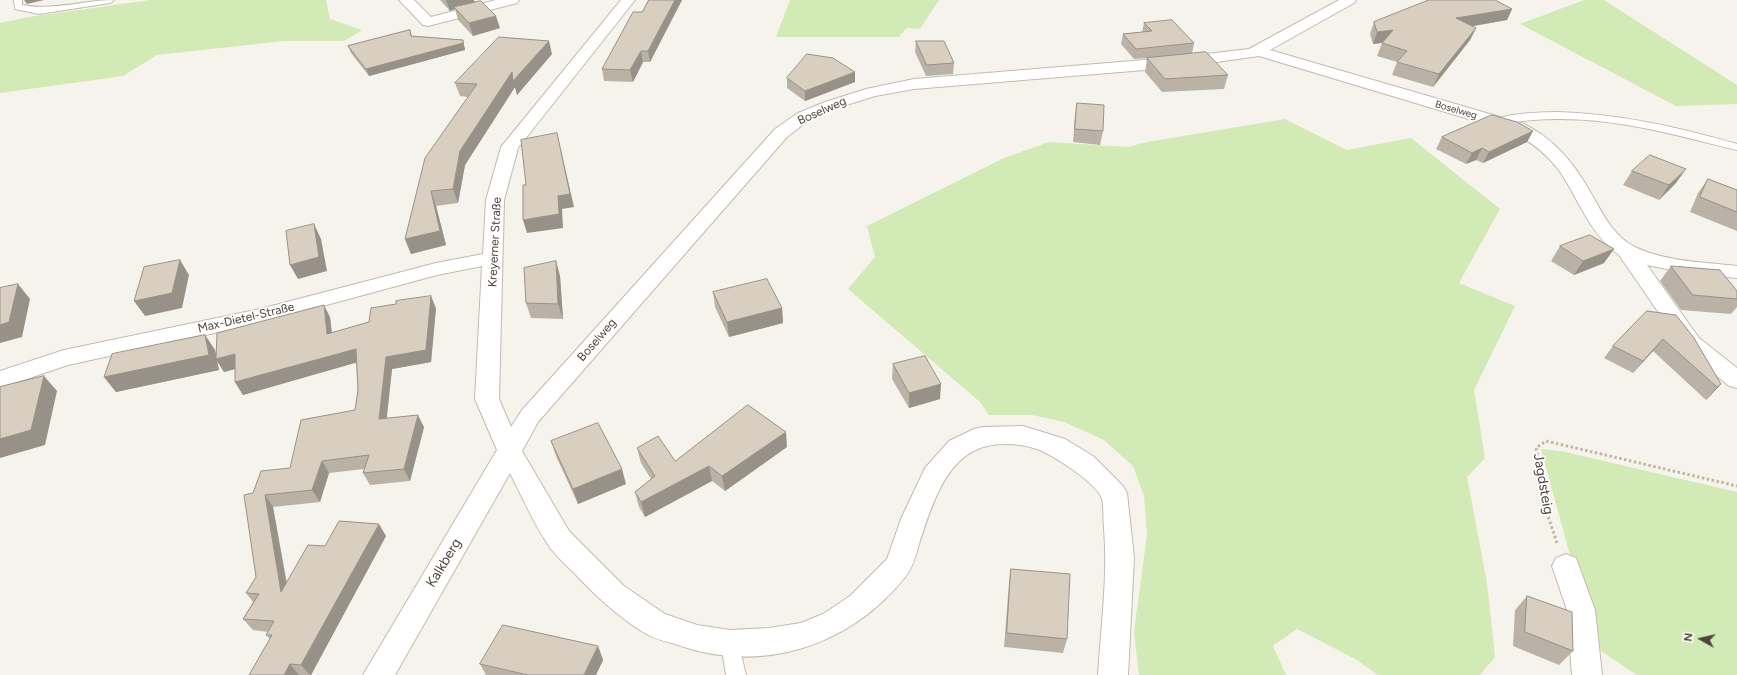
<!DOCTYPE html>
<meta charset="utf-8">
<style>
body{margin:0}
#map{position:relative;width:1737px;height:675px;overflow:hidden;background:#f6f3ec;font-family:Figtree,sans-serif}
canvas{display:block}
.north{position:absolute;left:1681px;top:619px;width:40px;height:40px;-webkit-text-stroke:3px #fff;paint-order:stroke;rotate:278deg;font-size:11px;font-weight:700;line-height:16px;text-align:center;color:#4b4439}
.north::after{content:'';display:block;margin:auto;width:14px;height:18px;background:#4b4439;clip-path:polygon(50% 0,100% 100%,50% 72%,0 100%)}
</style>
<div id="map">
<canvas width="1737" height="675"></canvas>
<div class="north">N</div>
</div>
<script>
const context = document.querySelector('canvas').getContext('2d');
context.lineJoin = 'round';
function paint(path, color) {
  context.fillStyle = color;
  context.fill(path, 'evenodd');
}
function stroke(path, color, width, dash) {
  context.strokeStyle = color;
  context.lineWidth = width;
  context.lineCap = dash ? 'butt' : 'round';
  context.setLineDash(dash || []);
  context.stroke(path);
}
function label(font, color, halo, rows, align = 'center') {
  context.font = font + ' Figtree,sans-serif';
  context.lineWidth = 3.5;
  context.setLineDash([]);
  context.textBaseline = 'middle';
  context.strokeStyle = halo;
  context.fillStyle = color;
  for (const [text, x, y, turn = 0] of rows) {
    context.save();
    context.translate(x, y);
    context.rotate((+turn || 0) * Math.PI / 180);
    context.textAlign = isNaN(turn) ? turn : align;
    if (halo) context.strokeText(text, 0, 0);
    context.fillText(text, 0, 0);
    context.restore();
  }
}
const green = new Path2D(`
 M150 0H326L330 19 362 30 344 41H284L157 55 123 76 0 93V23L29 17Z
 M790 0H939L920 29 906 28 899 37H776Z
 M1584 0H1604L1737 85V104L1676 106 1520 24Z
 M1285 119 1347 150 1411 138 1500 209 1459 283 1515 306 1474 390 1485 458 1467 477 1487 583 1495 657 1480 675H1378L1357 660 1297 629 1273 646 1286 675H1139L1134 632 1147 535 1144 496 1133 466 1104 440 1064 422 1032 415H989L980 402 848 289 875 257 867 226 1004 158 1049 142 1128 147 1147 142Z
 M1541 449 1561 451 1737 492V675H1637L1595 647Z`);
const path = new Path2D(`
 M1557 543 1545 507 1536 448 1546 441 1737 486`);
const lane = new Path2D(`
 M14 0H22V5C53 11 84 0 114 0L110 3 39 14 15 9Z
 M1558 112C1620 114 1678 127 1737 144V150C1655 130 1587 109 1501 124L1496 121C1502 113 1547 112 1558 112Z
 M730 635 737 638 746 675H726L721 644 723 638Z`);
const street = new Path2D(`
 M399 0H414L431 17 496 0H519L517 3 428 26 423 25Z
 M621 0H635L518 148 504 200 499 399 511 427 522 410 775 129 798 113 825 102 866 89 914 79 1181 57 1249 49 1339 0H1356L1354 3 1270 50 1524 124C1550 137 1568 156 1583 180 1598 203 1609 234 1635 247 1666 262 1704 262 1737 266V278L1681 272 1647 265 1699 338 1737 368V388L1729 386 1683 348 1619 255C1591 235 1579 201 1561 173 1548 155 1532 142 1512 132L1259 56 1181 67 914 89 875 96 837 108 810 119 787 137 538 422 522 451 569 531 624 586 665 614 697 625 730 630 769 628 801 623 823 614 850 596 887 559 901 519 925 468 949 441 974 429 983 427 1023 426 1065 439 1093 456 1123 486 1127 493 1134 558 1128 675H1098C1101 626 1108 577 1104 528 1103 519 1104 508 1102 499 1097 483 1053 455 1037 449 1016 442 986 441 967 455 940 474 929 514 919 544 916 555 913 567 906 576 850 647 761 675 675 644 664 641 652 638 643 632 619 617 599 599 579 578 570 568 557 558 549 546 534 524 522 497 510 473L395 675H363L497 450 475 399 482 266 437 275 260 323 68 365 0 388V371L64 350 260 309 436 263 483 254 486 200 501 147Z
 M1566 554 1576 558 1595 610 1602 675H1572L1567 610 1552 566 1556 558Z`);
const wall = new Path2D(`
 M440 0H474V2L500 28 473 36 458 20 455 9 450 11Z
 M649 0H682L650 62H643L633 82 604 81 602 69 642 12Z
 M1512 9 1507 20 1473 26 1476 28 1470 40 1433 87 1392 75 1397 62 1377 56 1382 43 1373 44 1370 34 1374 22Z
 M1144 23 1194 43 1192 54 1228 75 1224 89 1162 92 1145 72 1147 58 1164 57 1134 59 1121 44 1123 34 1142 32Z
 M410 30 412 36 463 40 465 50 369 76 351 53 348 46Z
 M916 41 954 63 953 74 926 76 915 52Z
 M552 54 517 95 515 87 465 165 458 203 436 206 446 245 411 254 405 239 468 97 460 96 455 83Z
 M787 78 855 82 805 101 787 88Z
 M1077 103 1103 131 1100 145 1073 142 1075 116Z
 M1533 131 1527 142 1483 163 1476 160 1466 164 1436 149 1442 137Z
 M1632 171 1676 183 1659 200 1623 185Z
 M1708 179 1737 190V231L1690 212 1698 193Z
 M1560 246 1604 263 1574 275 1551 261Z
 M1671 266 1737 291V307L1731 314 1681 310 1660 281Z
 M560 276 563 319 531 318 526 303Z
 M713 292 782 308 783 323 729 337 715 307Z
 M436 308 431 362 392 369 387 418 424 427 410 481 370 485 363 473 364 469 329 473 320 502 273 507 287 583 325 546 386 536 311 675H249L270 639 266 635 268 632 253 630 243 619 253 602 246 593 256 577 253 493 290 468 355 410 358 390 356 362 243 395 235 382V369L224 372 217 361 219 370 116 392 104 377 205 335 215 350 216 357 330 317 332 333Z
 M1647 311 1721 384 1710 396 1706 400 1653 351 1633 373 1604 358 1613 346Z
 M893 364 940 399 909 408 892 379Z
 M551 441 626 484 578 504 556 456Z
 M787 447 725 491 712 481 645 517 639 507 635 492 651 479 641 463 637 448 675 461Z
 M1011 569 1067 639 1063 653 1004 647 1009 583Z
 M1527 596 1573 651 1559 665 1513 646 1515 610Z
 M598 646 603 660 596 675H486L480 664Z`);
const shadedWall = new Path2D(`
 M24 0H44L27 4Z
 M446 0H474L475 4 454 7 455 9 450 11Z
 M675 0H682L650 62 648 51Z
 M1512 9 1507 20 1450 30 1456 18Z
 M496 16 500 28 473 36 469 23Z
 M1476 28 1470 40 1433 87 1439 74Z
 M1393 30 1388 42 1373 44 1377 32Z
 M463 40 465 50 369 76 366 69Z
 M549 41 552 54 517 95 515 87 465 165 458 203 453 189 460 151 512 72Z
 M641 51 643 62 633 82 630 70Z
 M855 72V82L805 101V91Z
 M1533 131 1527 142 1483 163 1489 152Z
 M557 133 574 207 562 209 563 228 527 233 523 220 558 196Z
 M1482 148 1476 160 1466 164 1472 153Z
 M1686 169 1676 183 1659 200 1669 185Z
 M431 191 436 206 446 245 411 254 405 239Z
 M314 224 321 239 327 271 298 279 290 265Z
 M1614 249 1604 263 1574 275 1583 261Z
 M180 260 189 275 182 308 145 316 134 301Z
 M556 261 560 276 563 319 558 304Z
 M18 284 30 299 22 337 0 343V325Z
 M431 296 436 308 431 362 392 369 385 431 379 419 386 357Z
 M324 305 330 317 333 346 327 334Z
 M782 308 783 323 729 337 727 322Z
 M205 335 215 350 217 359 235 354 243 367 224 372 217 361 219 370 116 392 104 377Z
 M1663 339 1653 351 1633 373 1643 361Z
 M356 349 362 361 243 395 235 382Z
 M44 376 57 391 45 445 0 458V439Z
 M941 384 940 399 909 408V393Z
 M1721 384 1710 396 1706 400 1717 387Z
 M418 415 424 427 410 481 404 469Z
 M786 432 787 447 725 491 722 476Z
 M322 461 329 473 320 502 312 490Z
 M709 466 712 481 645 517 641 502Z
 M622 469 626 484 578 504 573 489Z
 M265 495 273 507 290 604 281 592Z
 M379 524 386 536 311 675H310L301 665Z
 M598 646 603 660 596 675H584Z
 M290 664 299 675H284Z`);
const building = new Path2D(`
 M649 0H675L648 51H641L630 70 602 69 633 12H642Z
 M1429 0H1495L1512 9 1456 18 1476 28 1439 74 1397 62 1407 51 1382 43 1393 30 1377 32 1374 22Z
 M481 1 496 16 469 23 454 7Z
 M1172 20 1194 43 1136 49 1123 34 1152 31 1144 23Z
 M410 30 411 36 463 40V43L366 69 348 46Z
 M499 37 549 41 513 81 512 72 460 151 453 189 431 191 440 231 405 239 425 158 477 84 455 83Z
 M916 41H944L954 63 927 65Z
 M1206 52 1228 75 1165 79 1147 58Z
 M807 54 833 58 855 72 805 91 787 78Z
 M1077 103 1104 105 1103 131 1075 129Z
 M1492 115 1517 122 1533 131 1489 152 1482 148 1472 153 1442 137Z
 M557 133 570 194 558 196 559 214 523 220V185H526L521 140Z
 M1650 155 1686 169 1669 185 1632 171Z
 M1708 179 1737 190V212L1700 197Z
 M314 224 319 257 290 265 286 231Z
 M1590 235 1614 249 1583 261 1560 246Z
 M180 260 172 293 134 301 144 267Z
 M556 261 558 304 526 303 524 268Z
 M1671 266 1720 270 1737 291V299L1693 295Z
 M767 279 782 308 727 322 713 292Z
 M18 284 9 322 0 325V288Z
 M431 296 426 350 386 357 379 419 418 415 404 469 363 473 369 455 322 461 312 490 265 495 281 592 308 545 325 546 339 521 379 524 301 665 290 664 284 675H249L272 635H266L274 621 243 619 259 594 246 593 256 577 244 495 253 493 261 471 290 468 301 420 355 410 358 390 356 349 235 382V354L216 359 217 333 324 305 327 334 369 322 371 308 396 304V301Z
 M1647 311 1676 315 1694 338 1721 384 1717 387 1663 339 1643 361 1613 346Z
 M205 335 209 355 104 377 112 354Z
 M925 356 941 384 909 393 893 364Z
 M44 376 31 430 0 439V387Z
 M748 405 786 432 722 476 709 466 641 502 635 492 655 476 637 448 658 436 675 461Z
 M598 423 622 469 573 489 551 441Z
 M1011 569 1070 574 1067 639 1007 633Z
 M1527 596 1572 612 1573 651 1525 632Z
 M503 625 598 646 584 675H528L480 664Z`);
const farStreetnames = [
 ["Boselweg",1456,110,16]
];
const streetNames = [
 ["Boselweg",822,111,-24],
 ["Kreyerner Straße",495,242,-87],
 ["Max-Dietel-Straße",246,318,-13],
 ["Boselweg",597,340,-49]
];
const nearStreetnames = [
 ["Jagdsteig",1543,484,80],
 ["Kalkberg",444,563,-59]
];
paint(green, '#d2eab5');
stroke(lane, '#c2bbae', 2);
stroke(street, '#c2bbae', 2);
stroke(path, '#c4b79f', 3, [2.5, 2.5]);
paint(lane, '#fff');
paint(street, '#fff');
paint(wall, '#bab2a6');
paint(shadedWall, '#979187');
paint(building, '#d8cfc1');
stroke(building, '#979187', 1);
label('10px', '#4b4439', '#fff', farStreetnames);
label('12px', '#4b4439', '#fff', streetNames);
label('14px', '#4b4439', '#fff', nearStreetnames);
</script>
